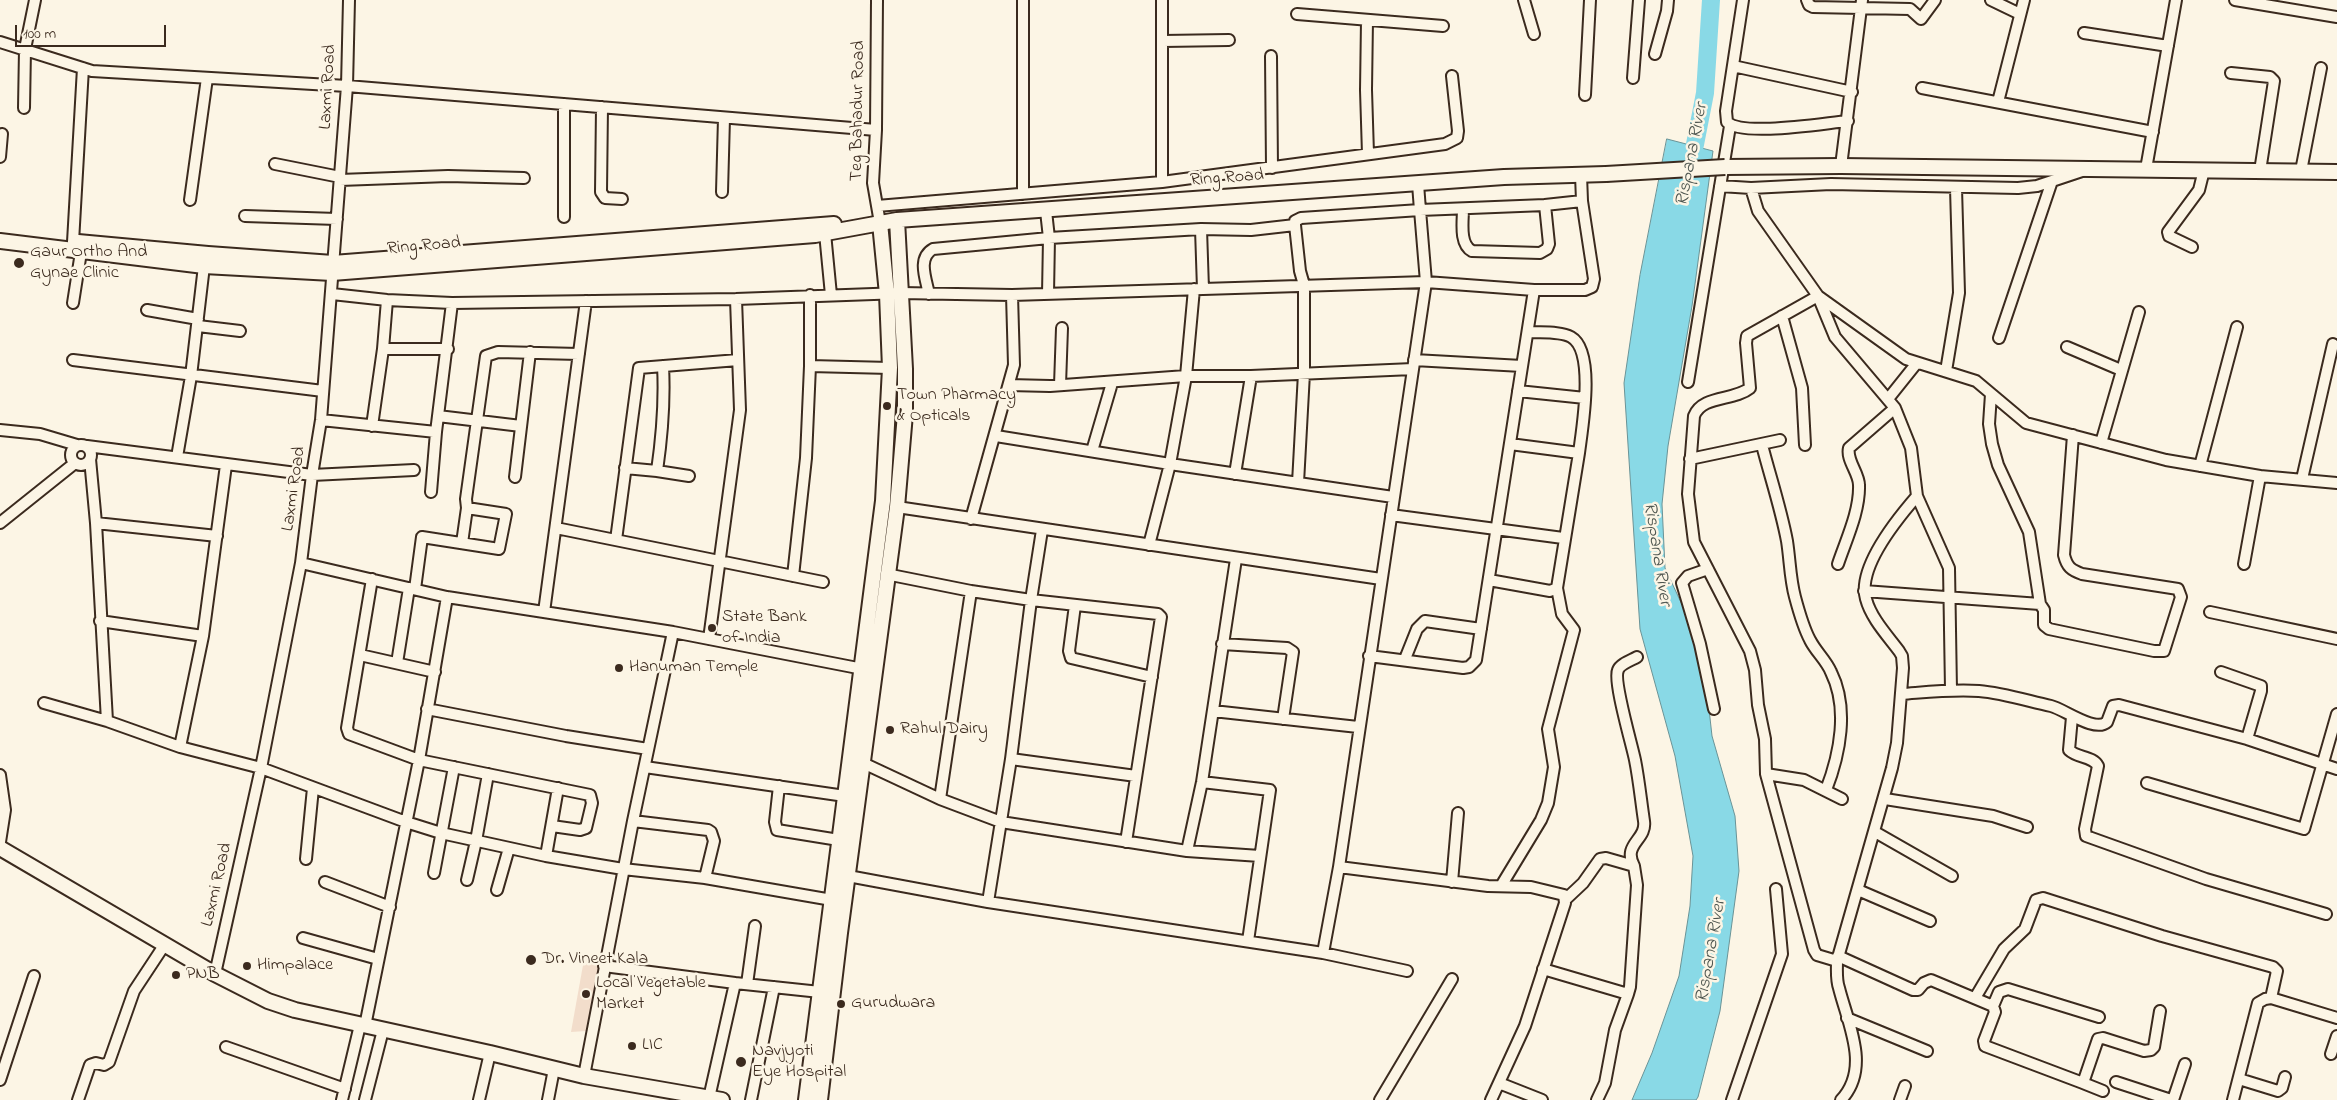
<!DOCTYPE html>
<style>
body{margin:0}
#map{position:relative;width:2337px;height:1100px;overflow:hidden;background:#fcf5e5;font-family:"Indie Flower",sans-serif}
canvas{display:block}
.scale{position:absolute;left:15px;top:25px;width:151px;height:22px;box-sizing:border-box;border:2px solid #3b2a1e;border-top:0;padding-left:6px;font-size:15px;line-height:18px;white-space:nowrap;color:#3b2a1e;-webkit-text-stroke:4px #fcf5e5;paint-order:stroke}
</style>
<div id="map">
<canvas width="2337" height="1100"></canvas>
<div class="scale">100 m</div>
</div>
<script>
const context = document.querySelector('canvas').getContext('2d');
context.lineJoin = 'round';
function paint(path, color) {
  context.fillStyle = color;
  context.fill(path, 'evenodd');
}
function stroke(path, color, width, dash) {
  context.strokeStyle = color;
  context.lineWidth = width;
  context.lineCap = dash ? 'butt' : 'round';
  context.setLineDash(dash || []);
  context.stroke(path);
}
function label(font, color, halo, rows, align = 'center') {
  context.font = font + ' "Indie Flower",sans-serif';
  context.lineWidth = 5;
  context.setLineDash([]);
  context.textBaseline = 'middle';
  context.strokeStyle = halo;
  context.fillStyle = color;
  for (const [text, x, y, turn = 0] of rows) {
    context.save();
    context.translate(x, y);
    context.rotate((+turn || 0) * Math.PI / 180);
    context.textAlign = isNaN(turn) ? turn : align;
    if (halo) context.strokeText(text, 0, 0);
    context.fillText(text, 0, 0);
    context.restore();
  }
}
const built = new Path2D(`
 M585 954 601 958 586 1031 571 1032Z`);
const water = new Path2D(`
 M1667 139 1713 151 1692 306 1668 446 1662 504 1665 568 1691 624 1708 700 1712 736 1735 816 1739 871 1720 1011 1698 1097 1696 1100H1632L1652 1053 1679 976 1690 906 1693 856 1675 756 1640 629 1624 383 1640 275Z`);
const river = new Path2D(`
 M1690 170 1705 93 1711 0`);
const street = new Path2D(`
 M877 0 876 130 873 183 880 223
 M1023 0V194
 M1524 0 1534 34
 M1743 0 1726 111 1727 122C1743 137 1824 123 1848 121
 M1807 0 1809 5 1813 7 1910 9 1921 19 1935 0
 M1991 0 2020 14
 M2235 0 2337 17
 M1297 14 1443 26
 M1367 20 1366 90 1368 154
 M2084 33 2168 46
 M1163 41 1229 40
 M0 42 92 71 347 86 876 130
 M1655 54 1667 11 1668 0
 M1271 56 1272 168
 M1733 66 1852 92
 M2231 73 2270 77 2274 81 2260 171
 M1633 78 1639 0
 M1922 88 2153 132
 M1585 95 1590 0
 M1998 102 2024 0
 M602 107 601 192 605 198 622 199
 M24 108 25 49 35 0
 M0 157 2 134
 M275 164 340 177
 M1841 166 1862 0
 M2146 169 2176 0
 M2301 171 2321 68
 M340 180 448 176 524 178
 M1162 182V0
 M1418 184 1420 210 1545 205 1549 244 1547 249 1540 253 1472 251C1459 244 1463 221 1463 209
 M1720 186 1751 188 1831 184 2018 188 2037 186 2082 171
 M1751 188 1758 211 1818 296 1835 337 1895 408 1911 448 1917 496C1897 519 1857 568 1866 599 1871 618 1887 635 1899 651L1902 656 1903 668 1897 743 1892 768 1837 961C1837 970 1836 980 1839 988 1848 1024 1871 1068 1841 1100
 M722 192 724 118
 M190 200 207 78
 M1545 205 1582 201
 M877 206 1162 182 1445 144 1457 138 1458 131 1452 76
 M1046 211 1049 238 1048 294
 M245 216 337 219
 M564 217V104
 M1295 225 1300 271 1304 285V373L1298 483
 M825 233 831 295
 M73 242 83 68
 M2192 247 2169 236 2168 232 2199 190 2204 170
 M332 294 387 300 452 303 736 299 901 293 1012 295 1426 282 1534 290H1585L1592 287 1594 279 1582 201 1581 175
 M929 294C926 279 917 258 933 249L1049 238 1201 229
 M73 303 81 252
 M147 310 198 319
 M1782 316 1802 388 1805 445
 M198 326 240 331
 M1999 338 2052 181
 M2067 347 2121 370
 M383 349H448
 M73 360 323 391
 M1414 360 1522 366
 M810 366 890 368
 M1946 371 1959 293 1956 188
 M1688 382 1730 126
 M1009 385 1050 386 1186 376H1251L1413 369
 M1060 385 1062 328
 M1518 391 1585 398
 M1991 394 1989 424 1992 444 1998 465 2029 532 2040 604
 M1888 399 1916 364
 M438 416 521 426
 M321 420 436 432
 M372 426 383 349 387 300
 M0 430 40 434 77 445
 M996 436 1170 464 1393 497
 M2101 443 2139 312
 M1510 444 1579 453C1582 429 1596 351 1571 337 1560 331 1541 333 1529 332
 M71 455a10 10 0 1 1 20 0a10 10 0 1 1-20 0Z
 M1762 445C1770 476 1781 509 1787 541 1790 560 1790 579 1795 597 1799 612 1803 627 1810 640 1816 652 1826 660 1831 672 1849 708 1840 754 1826 790
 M87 446 312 475 414 470
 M1092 451 1112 383
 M177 457 191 376 204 266
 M90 459 96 523 107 721
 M1690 459 1780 440
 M2200 466 2237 327
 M625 468 657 471C662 436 665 402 663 366
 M657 471 689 476
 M1235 474 1251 376
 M515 477 530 352
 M2302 479 2333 344
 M431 492 436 432 452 303
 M1917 496 1949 568 1951 690
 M897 507 1381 579
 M467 508 466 499 486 356 498 352 579 354
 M1391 515 1563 538
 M971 519 1014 365 1012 295
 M0 523 75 463
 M96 523 217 536
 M556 528 823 582
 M1042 530 1031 600 1158 614 1161 617 1126 842
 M616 540 639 368 738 360
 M1149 545 1170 464 1186 376 1194 289
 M301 563 447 597 673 632 868 670
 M1838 564C1846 540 1860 511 1859 485 1859 473 1846 460 1849 448L1895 408
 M2244 564 2260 476
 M1708 569 1688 576 1682 583 1700 644 1714 709
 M886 574 971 591 940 799
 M793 576 806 458 810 366V295
 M372 579 347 728 349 734 419 760 590 795 592 803 586 828 580 830 552 826
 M1489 580 1550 591 1557 588 1579 453
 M415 589 422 537 499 549 506 514 467 508 462 543
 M971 591 1031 600 1011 759 988 902
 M1864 591 2040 604 2044 610V625L2049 629 2154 651H2164L2181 597 2178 589 2082 574C2071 570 2067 567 2064 555L2073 435
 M1075 605 1069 651 1071 658 1152 677
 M544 612 586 301
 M2210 612 2337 639
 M100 621 203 636
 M709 639 740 410 736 299
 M1222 644 1287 648 1293 652 1283 719
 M360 655 435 672
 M1369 656 1463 668 1469 667 1476 660 1534 290
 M1405 659 1417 629 1425 621 1481 629
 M397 663 409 588
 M2221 672 2261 686V691L2247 739
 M1902 694C1928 692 1953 689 1979 691 2003 693 2028 701 2051 706 2064 709 2095 733 2107 722L2113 706 2119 705 2247 739 2337 769
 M44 703 107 721 180 747 261 768 406 822 441 833 546 856 623 869 705 878 832 900
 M427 709 566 736 648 749
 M1213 711 1358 727
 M2072 717 2069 750C2077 758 2093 756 2098 766L2085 829 2086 836 2206 879 2326 914
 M180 747 203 636 226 465
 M1011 759 1136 776
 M863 763 940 799 1001 822 1187 851 1260 856
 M645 767 845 796
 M1766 774 1804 780 1842 799
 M0 775 5 810 0 842
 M1202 782 1270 790 1248 941
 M2147 783 2304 829 2337 714
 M779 786 775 822 777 830 845 841
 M1885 799 1993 816 2027 827
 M633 821 708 830 711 832 714 841 705 878
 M1875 832 1952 876
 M1187 851 1202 782 1236 559
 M546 856 558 788
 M306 859 313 788
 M1634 866C1622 844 1647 840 1644 821 1641 801 1639 780 1635 760 1632 745 1613 681 1618 670 1620 664 1632 660 1637 657
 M1339 867 1488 886 1531 887 1564 895 1565 903 1525 1026 1491 1100
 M434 873 454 767
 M848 876 988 902 1323 953 1339 867 1426 282 1420 210 1301 218 1295 221V225L1251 230 1201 229 1203 289
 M467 880 476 841 488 774
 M325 882 390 907
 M1452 882 1458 813
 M1501 886 1541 820 1548 803 1554 767 1548 729 1574 630 1562 614 1557 588
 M497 890 509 848
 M1858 890 1930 921
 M303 938 378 959
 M1323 953 1407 971
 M1838 956 1913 990H1918L1924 983 1931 980 1993 1006 1995 1012 1984 1041 1985 1046 2083 1083
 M1837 961 1817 955 1814 950 1766 774 1765 739 1758 705 1755 670 1750 651 1694 542 1688 494 1694 416C1702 395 1734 401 1750 388L1746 343 1747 336 1818 296 1906 359 1976 381 2026 423 2166 460 2260 476 2337 483
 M604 966 735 983
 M1543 969 1628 994 1630 987 1637 885 1634 866 1606 858 1600 859 1583 883 1566 899
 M215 974 261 768 301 563 312 475 321 420 347 86 349 0
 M747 984 755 926
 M1975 998 2004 949 2025 929 2036 900 2043 898 2162 936 2273 967 2277 971 2271 998
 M1993 1006 1999 992 2008 989 2099 1017
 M1847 1018 1927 1051
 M365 1026 419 760 447 597
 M226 1047 345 1089
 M2331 1054 2337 1036
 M584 1076 633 821 673 632
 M2239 1079 2278 1091 2282 1088 2285 1077
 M0 1080 34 976
 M2116 1082 2171 1100
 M1499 1083 1542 1100
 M2103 1091 2083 1083 2098 1039 2103 1038 2144 1051 2151 1050 2154 1047 2160 1011
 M709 1098 735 983 820 992
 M78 1100 90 1065 96 1063 104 1065 109 1062 134 991 165 944
 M342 1100 360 1025
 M365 1100 383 1030
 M479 1100 490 1053
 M548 1100 554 1069
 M751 1100 774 987
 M1380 1100 1452 979
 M1597 1100 1605 1083 1615 1030 1628 994
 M1732 1100 1782 954 1776 889
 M1900 1100 1905 1086
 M2173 1100 2185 1064
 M2233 1100 2258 1003 2265 999 2271 998 2337 1018`);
const secondary = new Path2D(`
 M1725 167 1841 166 2337 172
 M0 241 204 266 332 273 815 235 897 220 1504 177 1606 174
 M78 242 208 254 333 263 834 224
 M0 848 215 974 268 1001 295 1010 490 1053 584 1076 722 1100
 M806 1100 883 501 890 368 887 294 880 223
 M820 1100 840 933 897 507 905 414V369L897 220`);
const secondaryBridge = new Path2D(`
 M1606 174 1725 167`);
const markers = [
 [19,263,6,"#3b2a1e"],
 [887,406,5,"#3b2a1e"],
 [712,628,5,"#3b2a1e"],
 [619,668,5,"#3b2a1e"],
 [890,730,5,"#3b2a1e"],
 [531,960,6,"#3b2a1e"],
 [247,966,5,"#3b2a1e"],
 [176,975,5,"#3b2a1e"],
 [586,994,5,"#3b2a1e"],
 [841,1004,5,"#3b2a1e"],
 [632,1046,5,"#3b2a1e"],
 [741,1062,6,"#3b2a1e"]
];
const streetNames = [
 ["Laxmi Road",329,87,-87],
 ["Teg Bahadur Road",859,111,-89],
 ["Ring Road",1227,179,-4],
 ["Ring Road",424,247,-5],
 ["Laxmi Road",295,489,-82],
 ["Laxmi Road",218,885,-77]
];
const poiNames = [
 ["Gaur Ortho And",30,253],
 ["Gynae Clinic",30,274],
 ["Town Pharmacy",897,396],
 ["& Opticals",897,417],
 ["State Bank",722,618],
 ["of India",722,639],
 ["Hanuman Temple",629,668],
 ["Rahul Dairy",900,730],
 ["Dr. Vineet Kala",542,960],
 ["Himpalace",257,966],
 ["PNB",186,975],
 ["Local Vegetable",596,984],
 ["Market",596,1005],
 ["Gurudwara",851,1004],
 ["LIC",642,1046],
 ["Navjyoti",752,1052],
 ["Eye Hospital",752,1073]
];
const waterNames = [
 ["Rispana River",1693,155,-79],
 ["Rispana River",1656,554,81],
 ["Rispana River",1712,951,-80]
];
paint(built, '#f2ddcb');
paint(water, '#89d9e6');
stroke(water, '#6a9396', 1);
stroke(river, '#89d9e6', 18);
stroke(street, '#3b2a1e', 14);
stroke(secondary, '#3b2a1e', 18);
stroke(street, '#fcf5e5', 10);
stroke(secondary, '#fcf5e5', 14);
stroke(secondaryBridge, '#3b2a1e', 18, []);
stroke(secondaryBridge, '#fcf5e5', 14);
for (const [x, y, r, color] of markers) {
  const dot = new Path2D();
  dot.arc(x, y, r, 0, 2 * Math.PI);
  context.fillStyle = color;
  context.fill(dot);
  stroke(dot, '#fcf5e5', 2);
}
label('18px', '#3b2a1e', '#fcf5e5', streetNames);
label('18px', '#3b2a1e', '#fcf5e5', poiNames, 'left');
label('italic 19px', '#4e5650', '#fcf5e5', waterNames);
</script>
